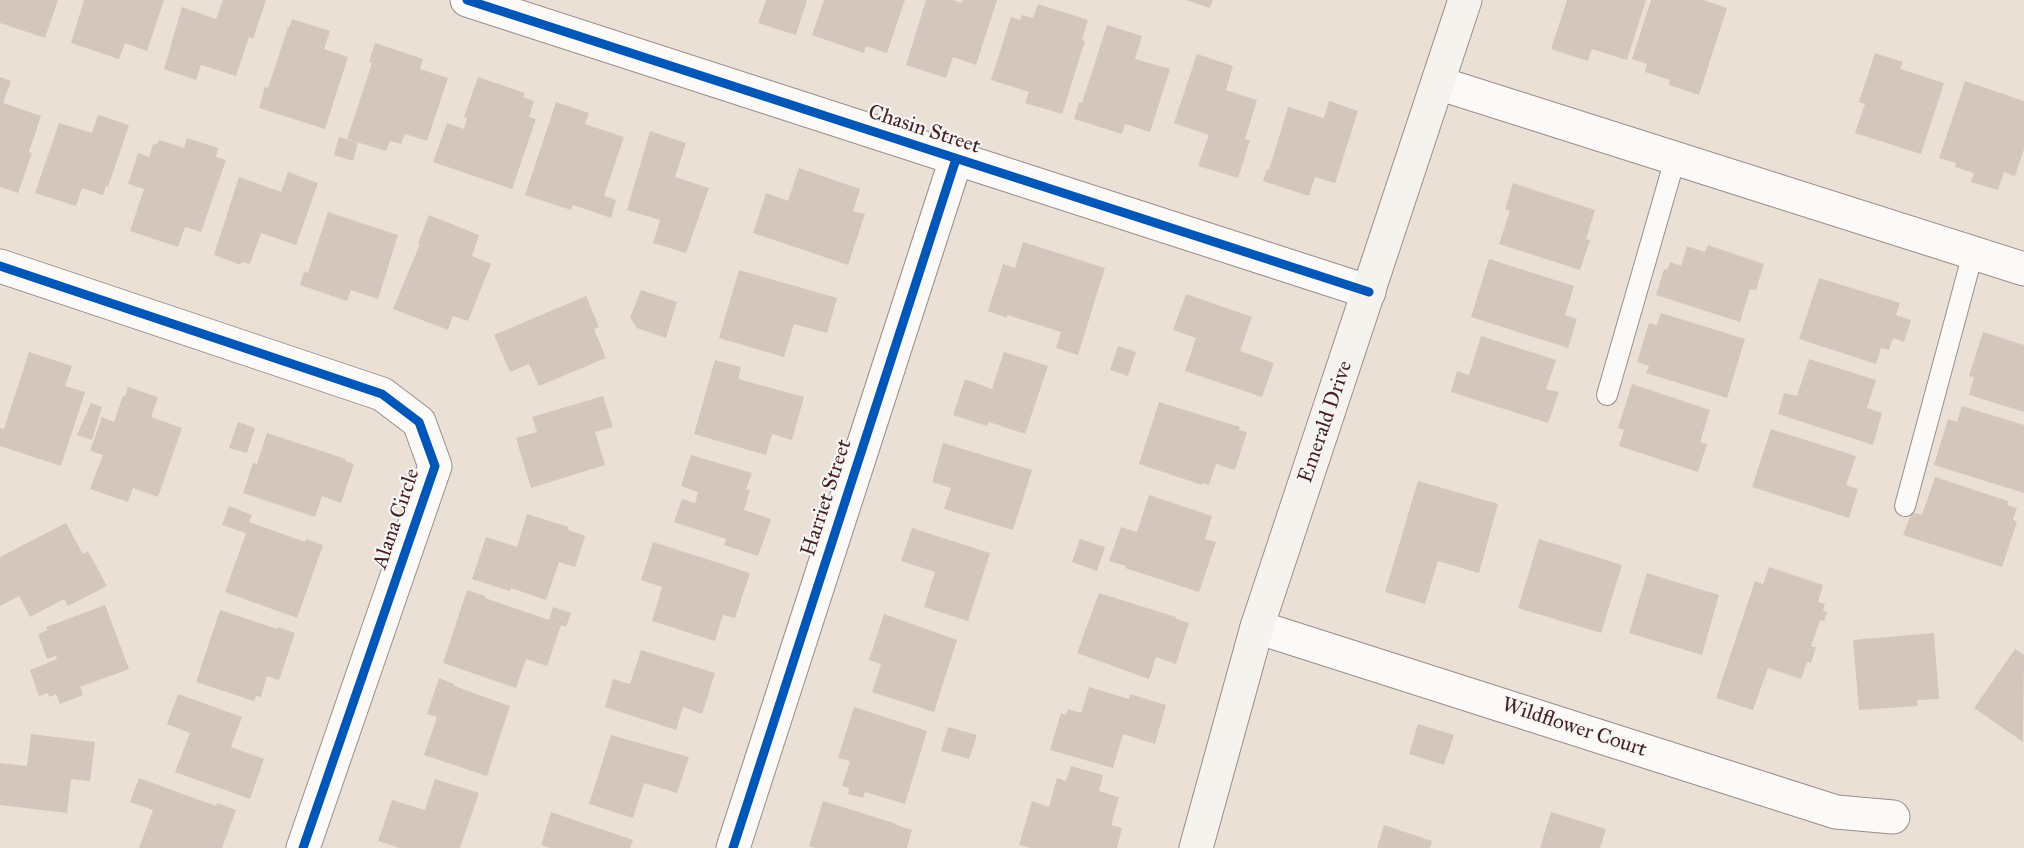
<!DOCTYPE html>
<style>
body{margin:0}
canvas{display:block;background:#ebe0d5}
</style>
<canvas width="2024" height="848"></canvas>
<script>
const context = document.querySelector('canvas').getContext('2d');
context.lineJoin = 'round';
function paint(path, color) {
  context.fillStyle = color;
  context.fill(path, 'evenodd');
}
function stroke(path, color, width, dash) {
  context.strokeStyle = color;
  context.lineWidth = width;
  context.lineCap = dash ? 'butt' : 'round';
  context.setLineDash(dash || []);
  context.stroke(path);
}
function label(font, color, halo, rows, align = 'center') {
  context.font = font + ' "IM FELL Great Primer",serif';
  context.lineWidth = 4.5;
  context.setLineDash([]);
  context.textBaseline = 'middle';
  context.strokeStyle = halo;
  context.fillStyle = color;
  for (const [text, x, y, turn = 0] of rows) {
    context.save();
    context.translate(x, y);
    context.rotate((+turn || 0) * Math.PI / 180);
    context.textAlign = isNaN(turn) ? turn : align;
    if (halo) context.strokeText(text, 0, 0);
    context.fillText(text, 0, 0);
    context.restore();
  }
}
const building = new Path2D(`
 M0 0H58L45 38 0 23Z
 M84 0H164L147 51 125 43 119 59 71 43Z
 M223 0H266L253 39 249 37 236 76 201 65 196 80 164 69 182 7 216 19Z
 M766 0H807L796 35 758 23Z
 M824 0H905L887 53 866 46 864 53 812 35Z
 M926 0H953L962 3 963 0H997L976 65 953 57 946 78 906 65Z
 M1186 0H1213L1210 8Z
 M1567 0H1646L1627 60 1592 49 1588 61 1551 49Z
 M1651 0H1703L1727 8 1699 95 1669 85 1670 80 1645 72 1647 64 1632 59Z
 M1038 4 1088 20 1082 40 1085 41 1062 114 1025 103 1029 92 991 80 1011 17 1020 20 1022 15 1033 18Z
 M292 19 330 31 324 49 348 57 325 129 259 108 265 87 268 88 288 27 289 28Z
 M1107 25 1142 36 1135 59 1170 69 1150 132 1125 124 1122 134 1074 119 1079 102 1082 103Z
 M375 43 423 59 420 69 448 78 427 141 405 134 401 144 390 141 386 151 347 139 372 63 369 62Z
 M1875 53 1903 62 1900 69 1944 83 1921 154 1855 133 1865 104 1859 102Z
 M1197 54 1233 66 1226 90 1257 100 1245 139 1250 140 1238 178 1198 166 1209 135 1174 123Z
 M0 77 11 81 3 103 41 116 29 152 32 153 18 193 0 187Z
 M478 77 525 93 523 97 534 101 529 117 536 119 512 189 433 162 447 123 464 129 467 118 464 117Z
 M1965 81 2024 101V149L2015 176 2004 172 1998 190 1971 182 1974 173 1955 167 1956 163 1939 158Z
 M1329 101 1358 111 1335 183 1315 177 1309 196 1263 181 1267 169 1269 170 1288 107 1324 118Z
 M556 102 589 113 585 124 624 137 604 196 616 200 611 218 573 205 571 210 525 195Z
 M98 115 129 125 108 187 106 186 103 195 82 188 76 206 35 193 59 123 92 133Z
 M650 131 686 143 675 177 709 188 686 253 653 243 660 220 627 210Z
 M339 137 358 143 353 161 334 155Z
 M187 138 218 148 216 157 226 160 201 232 185 227 178 247 130 231 144 189 128 184 138 153 149 157 153 145 158 143 159 140 184 148Z
 M799 168 860 189 853 211 865 214 848 265 753 233 766 193 788 201Z
 M288 172 318 183 296 245 261 233 250 264 242 262 241 265 214 255 239 177 281 192Z
 M1513 183 1595 210 1586 239 1590 240 1580 270 1499 244 1510 211 1505 209Z
 M328 212 398 235 378 299 351 290 347 301 300 285 304 272 308 273Z
 M429 215 479 235 472 256 491 264 468 321 453 316 448 330 393 309 420 244 418 243Z
 M1023 242 1105 268 1078 355 1056 348 1061 332 1007 315V318L988 311 1003 264 1015 268Z
 M1708 245 1764 264 1756 290 1750 289 1740 322 1656 295 1664 269 1667 270 1670 262 1681 266 1687 246 1705 252Z
 M1489 259 1574 286 1565 315 1577 319 1568 348 1471 317Z
 M739 270 837 298 827 333 794 324 784 357 719 338Z
 M1819 278 1900 303 1896 315 1911 320 1904 342 1893 338 1889 350 1881 348 1876 364 1799 339Z
 M641 290 677 302 666 338 637 328 630 318Z
 M1186 294 1252 317 1240 351 1274 363 1262 397 1185 371 1196 338 1173 330Z
 M586 296 599 327 594 329 606 358 539 386 529 364 510 372 494 335Z
 M1661 313 1745 339 1727 398 1646 373 1649 366 1637 362 1649 323 1657 325Z
 M1983 332 2024 345V412L1969 395 1974 377 1969 376Z
 M1481 336 1556 360 1546 389 1559 392 1548 423 1451 392 1457 371 1469 375Z
 M1118 346 1136 352 1128 376 1110 370Z
 M29 352 72 366 65 386 85 392 61 466 0 446V428L4 429Z
 M1004 352 1048 366 1025 434 989 422 987 426 953 415 965 379 992 389Z
 M1809 359 1876 380 1867 408 1882 413 1873 445 1778 414 1784 393 1797 396Z
 M715 360 741 367 738 379 804 397 792 440 772 434 766 455 694 434Z
 M1632 384 1710 410 1700 442 1707 444 1698 472 1619 446 1624 430 1618 428Z
 M128 387 158 397 151 417 182 428 158 497 133 488 128 502 90 489 103 455 90 451 102 417 114 422 123 396H125Z
 M603 396 613 427 595 432 605 465 531 488 516 438 537 432 532 417Z
 M1159 402 1240 427 1239 430 1247 432 1235 470 1216 464 1209 485 1203 483 1202 485 1139 464Z
 M91 403 102 407 92 440 77 435Z
 M1962 406 2024 425V493L1934 465 1948 419 1957 422Z
 M238 422 255 428 247 453 229 448Z
 M1771 429 1856 456 1846 485 1858 489 1849 518 1752 487Z
 M267 433 346 459 345 461 354 464 341 503 322 496 315 517 243 493 253 463 257 464Z
 M943 443 1032 470 1013 530 944 509 951 488 932 482Z
 M691 455 752 473 746 489 750 490 744 510 771 519 758 556 724 545 726 539 674 522 682 499 695 503 698 492 681 486Z
 M1935 477 2008 501 2007 505 2017 508 2013 520 2017 522 2002 567 1903 535 1912 512 1922 515Z
 M1418 481 1498 504 1479 573 1438 561 1425 604 1385 592Z
 M1149 495 1212 516 1205 539 1216 542 1199 592 1125 568 1126 566 1109 561 1121 527 1137 532Z
 M229 506 252 515 249 522 305 542 306 539 323 545 297 618 225 592 246 533 222 525Z
 M527 514 569 527 568 530 585 536 575 567 559 562 546 600 511 588 510 591 472 579 486 537 517 547Z
 M66 523 83 554 88 551 107 586 68 606 64 599 30 617 19 596 0 606V557Z
 M912 528 990 553 968 621 924 607 935 572 901 561Z
 M1080 539 1105 547 1097 571 1072 562Z
 M1539 539 1622 565 1601 633 1518 608Z
 M653 542 750 573 735 618 723 615 715 641 652 621 662 587 641 580Z
 M1769 567 1823 585 1818 602 1825 604 1823 611 1827 612 1824 621 1820 620 1811 646 1816 647 1811 663 1807 662 1801 679 1768 668 1753 710 1716 698 1755 581 1763 584Z
 M1647 573 1719 595 1702 655 1629 633Z
 M467 590 485 596V598L549 620 553 607 571 613 566 627 561 625 547 666 526 659 516 688 443 663Z
 M1099 593 1176 617V619L1189 623 1176 664 1156 657 1149 679 1077 653Z
 M105 605 129 669 80 687 83 695 60 704 56 694 49 697 48 693 39 696 30 670 57 659 56 656 47 659 38 634 48 630 46 627Z
 M220 610 277 629 278 627 295 633 279 680 267 676 261 697 256 696 254 701 196 682Z
 M884 614 957 640 934 712 872 692 881 664 869 660Z
 M1934 633 1939 699 1917 700 1918 706 1859 710 1853 640Z
 M2015 649 2024 655 2023 742 1974 708Z
 M641 650 715 673 702 714 683 707 676 730 605 707 613 679 630 684Z
 M439 678 454 684V686L510 706 487 776 424 755 437 717 427 714Z
 M1089 687 1129 699 1130 694 1166 705 1155 744 1123 734 1113 768 1050 750 1061 713 1066 715 1068 709 1081 713Z
 M178 694 242 717 231 747 264 759 250 799 175 772 190 733 167 724Z
 M854 707 927 731 905 804 865 792 863 798 848 794 849 788 842 786 850 761 838 758Z
 M1418 724 1454 735 1444 765 1409 754Z
 M948 727 977 735 969 759 941 751Z
 M31 734 95 742 90 781 71 779 67 813 0 805V763L27 766Z
 M611 735 689 757 677 793 644 783 633 818 589 804Z
 M1071 766 1103 775 1099 791 1119 797 1111 825 1122 828 1117 848H1031L1019 845 1032 801 1049 807 1057 778 1066 781Z
 M139 778 216 806 217 803 236 810 222 848H139L153 810 130 802Z
 M435 779 479 793 460 848H400L378 841 392 800 425 810Z
 M823 801 897 824 896 825 912 830 907 848H816L809 846Z
 M551 812 633 840 630 848H550L541 845Z
 M1551 812 1606 829 1600 848H1540Z
 M1384 825 1432 841 1430 848H1377Z`);
const service = new Path2D(`
 M1607 395 1675 159
 M1905 506 1973 253`);
const minor = new Path2D(`
 M467 0 1369 292
 M1438 83 2024 269
 M0 266 382 394 419 422 435 466 303 848
 M1257 627 1836 812 1893 817
 M733 848 956 159`);
const secondary = new Path2D(`
 M1196 848 1257 627 1465 0`);
const cycleway = new Path2D(`
 M467 0 1369 292
 M0 266 382 394 419 422 435 466 303 848
 M733 848 956 159`);
const streetNames = [
 ["Chasin Street",924,130,18],
 ["Emerald Drive",1326,422,-71],
 ["Harriet Street",827,498,-72],
 ["Alana Circle",397,519,-71],
 ["Wildflower Court",1574,728,18]
];
paint(building, '#d4c6bd');
stroke(service, '#9a8d89', 22);
stroke(minor, '#9a8d89', 35);
stroke(secondary, '#9a8d89', 35);
stroke(service, '#fcfaf9', 20);
stroke(minor, '#fcfaf9', 33);
stroke(secondary, '#f6f2ee', 33);
stroke(cycleway, '#0057b8', 9);
label('21px', '#4a1f2b', '#f6f6f2', streetNames);
</script>
